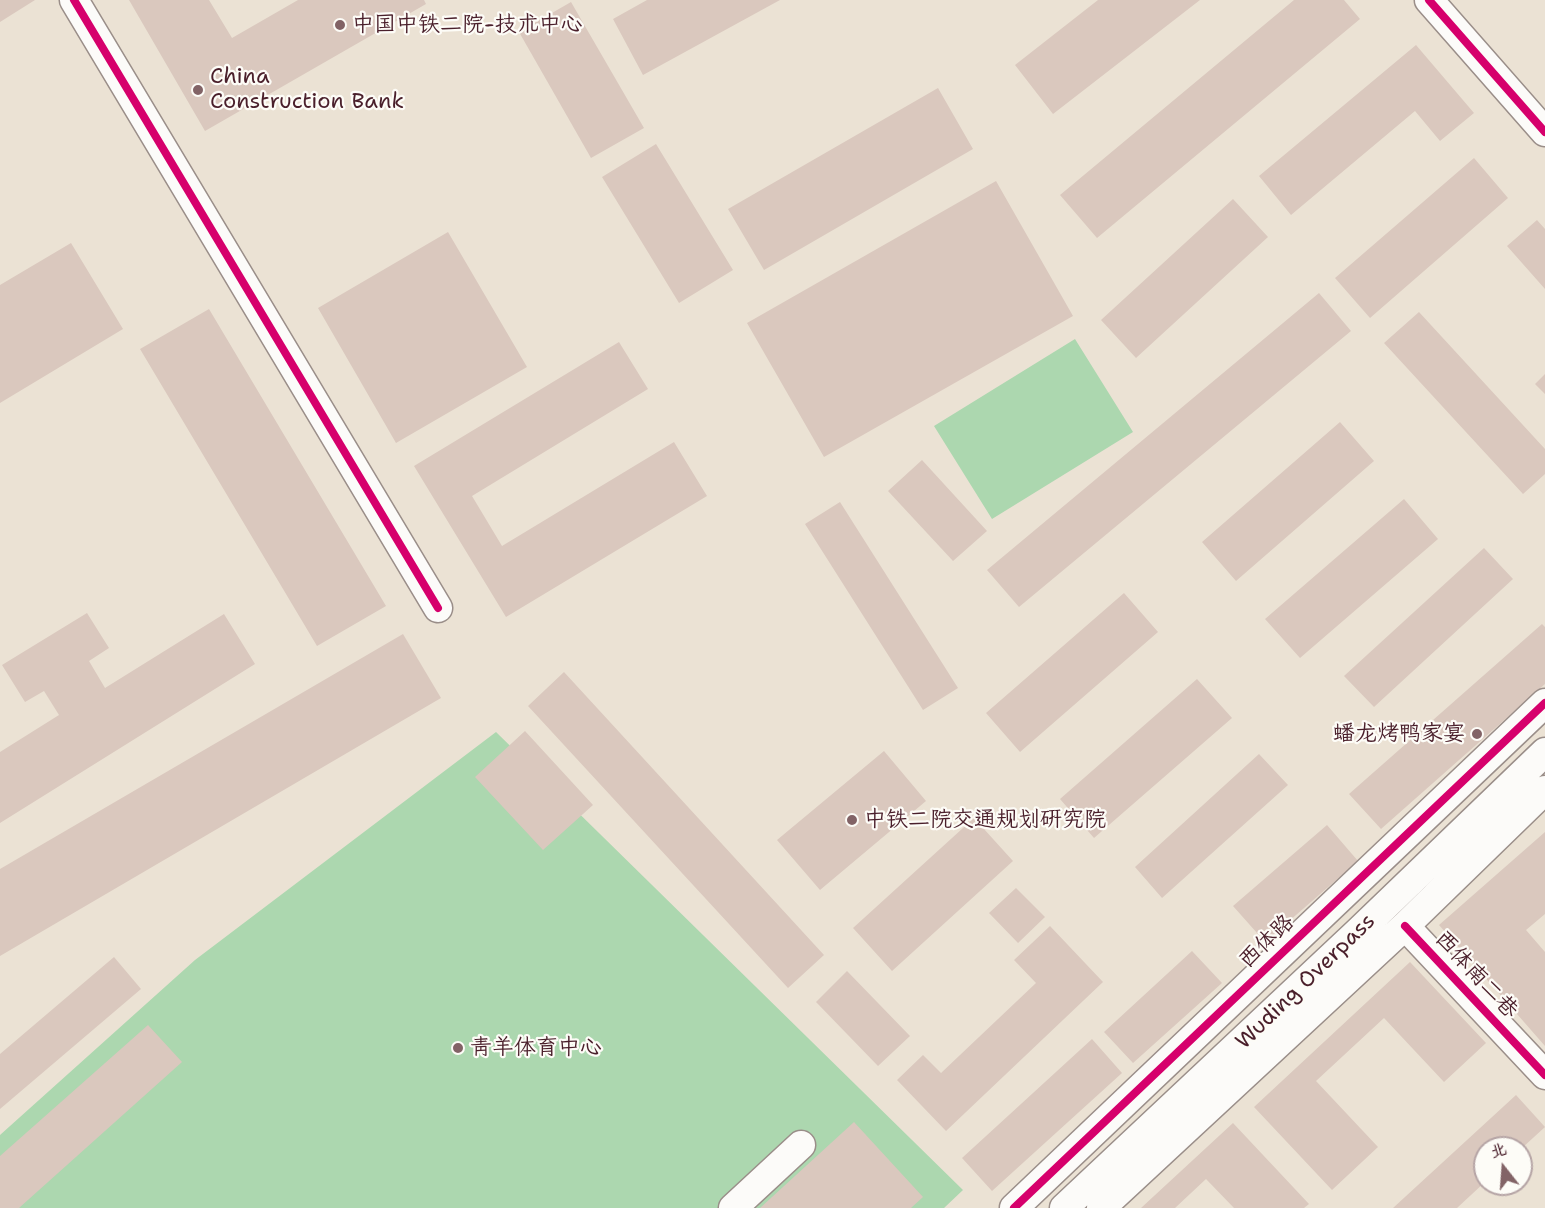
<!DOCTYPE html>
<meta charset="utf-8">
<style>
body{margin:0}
#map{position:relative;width:1545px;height:1208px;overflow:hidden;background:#ebe2d4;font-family:"Shantell Sans","LXGW WenKai TC",sans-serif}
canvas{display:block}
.north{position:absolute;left:1473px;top:1136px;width:60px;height:60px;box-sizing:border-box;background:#fdfcf7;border:2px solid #b5a4a5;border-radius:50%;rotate:343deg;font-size:16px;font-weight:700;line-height:24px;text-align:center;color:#4a1f2b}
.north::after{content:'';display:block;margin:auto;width:21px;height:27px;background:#826366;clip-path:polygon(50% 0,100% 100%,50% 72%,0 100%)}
</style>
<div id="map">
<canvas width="1545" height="1208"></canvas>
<div class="north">北</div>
</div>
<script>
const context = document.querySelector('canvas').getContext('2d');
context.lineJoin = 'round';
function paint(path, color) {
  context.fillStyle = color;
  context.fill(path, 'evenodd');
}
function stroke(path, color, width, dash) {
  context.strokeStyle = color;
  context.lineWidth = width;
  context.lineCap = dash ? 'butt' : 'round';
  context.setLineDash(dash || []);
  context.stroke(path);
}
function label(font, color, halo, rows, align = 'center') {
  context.font = font + ' "Shantell Sans","LXGW WenKai TC",sans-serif';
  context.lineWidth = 4.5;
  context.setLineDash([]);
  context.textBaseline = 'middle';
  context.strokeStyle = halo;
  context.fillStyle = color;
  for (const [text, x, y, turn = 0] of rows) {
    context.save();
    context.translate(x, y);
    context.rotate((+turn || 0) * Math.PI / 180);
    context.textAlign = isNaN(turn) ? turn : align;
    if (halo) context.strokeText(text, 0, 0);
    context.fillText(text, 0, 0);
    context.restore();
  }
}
const green = new Path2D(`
 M1075 339 1133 432 992 519 934 426Z
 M496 732 963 1190 944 1208H0V1135L195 960Z`);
const building = new Path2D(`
 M0 0H35L0 22Z
 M129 0H209L232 38 298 0H424L426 4 205 131Z
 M647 0H780L643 75 613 19Z
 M1098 0H1200L1053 114 1015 65Z
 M1294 0H1344L1360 19 1097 238 1060 195Z
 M571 2 644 128 591 158 519 32Z
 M1416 45 1474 113 1440 141 1415 111 1291 215 1259 176Z
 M938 88 973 149 764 270 728 209Z
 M656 144 733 270 679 303 602 177Z
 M1474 158 1508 198 1370 318 1335 278Z
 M996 181 1073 316 824 457 747 323Z
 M1233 199 1268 237 1136 358 1101 320Z
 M1537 220 1545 229V289L1507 246Z
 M448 232 527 367 396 443 318 308Z
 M71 243 123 329 0 403V285Z
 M1319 293 1351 331 1019 607 987 570Z
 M209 309 386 606 317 646 140 349Z
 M1419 312 1545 449V474L1523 494 1384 343Z
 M619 342 648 389 472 496 502 546 674 442 707 496 506 617 414 466Z
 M1545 374V394L1535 384Z
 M1340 422 1374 461 1236 581 1202 542Z
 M922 460 987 531 953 561 888 491Z
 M1404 499 1438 539 1300 658 1265 619Z
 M840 502 958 688 923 710 805 524Z
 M1484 548 1513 579 1374 707 1344 676Z
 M1124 593 1158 632 1020 752 986 713Z
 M87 613 109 648 89 661 105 688 224 614 255 664 0 823V752L59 715 44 691 25 702 2 665Z
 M1542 624 1545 627V684L1381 829 1349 794Z
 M403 634 441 698 0 956V869Z
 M564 672 824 955 788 988 528 706Z
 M1197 679 1232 718 1094 838 1060 799Z
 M525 731 593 805 543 850 475 777Z
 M884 751 926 801 820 890 777 840Z
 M1259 754 1288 785 1162 898 1135 867Z
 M974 818 1013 861 892 971 853 928Z
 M1327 825 1358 861 1265 942 1233 906Z
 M1545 832V914L1526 930 1545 952V1046L1439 925Z
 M1016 888 1045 917 1018 943 989 913Z
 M1050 926 1103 982 946 1131 897 1080 923 1055 941 1073 1036 983 1014 960Z
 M1192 951 1222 983 1133 1063 1104 1032Z
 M114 957 141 989 0 1109V1054Z
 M1410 962 1486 1043 1444 1082 1384 1018 1316 1081 1378 1147 1332 1190 1254 1107Z
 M847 971 910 1036 878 1066 816 1002Z
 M148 1025 182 1062 19 1208H0V1156Z
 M1092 1039 1122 1073 992 1191 962 1158Z
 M1516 1095 1545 1127 1522 1148H1485V1182L1457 1208H1393Z
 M854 1122 923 1197 911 1208H760Z
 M1233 1123 1309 1204 1304 1208H1234L1206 1179 1175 1208H1141Z`);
const minor = new Path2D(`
 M74 0 438 608
 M1429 0 1545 132
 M1405 926 1545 1075
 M733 1208 801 1145
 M1014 1208 1545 703
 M1064 1208 1359 931 1545 752
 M1101 1208 1405 926 1545 790`);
const cycleway = new Path2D(`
 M74 0 438 608
 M1429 0 1545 132
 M1405 926 1545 1075
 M1014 1208 1545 703`);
const markers = [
 [340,25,6,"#826366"],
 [198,90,6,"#826366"],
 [1477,734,6,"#826366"],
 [852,820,6,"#826366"],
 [458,1048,6,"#826366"]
];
const poiNames = [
 ["中国中铁二院-技术中心",352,25],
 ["China",210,77],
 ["Construction Bank",210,102],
 ["蟠龙烤鸭家宴",1465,734,"right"],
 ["中铁二院交通规划研究院",864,820],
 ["青羊体育中心",470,1048]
];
const streetNames = [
 ["西体路",1267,942,-44],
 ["西体南二巷",1476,975,47],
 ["Wuding Overpass",1306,982,-44]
];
paint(green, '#acd7af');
paint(building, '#dac8be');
stroke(minor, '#9a8e89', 31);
stroke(minor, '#fcfbf9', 28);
stroke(cycleway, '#d6006c', 8);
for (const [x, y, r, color] of markers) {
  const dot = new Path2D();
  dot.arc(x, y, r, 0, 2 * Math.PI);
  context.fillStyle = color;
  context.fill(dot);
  stroke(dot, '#fdfcf7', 2);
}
label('22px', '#4a1f2b', '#fdfcf7', poiNames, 'left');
label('22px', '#4a1f2b', '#fdfcf7', streetNames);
</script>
